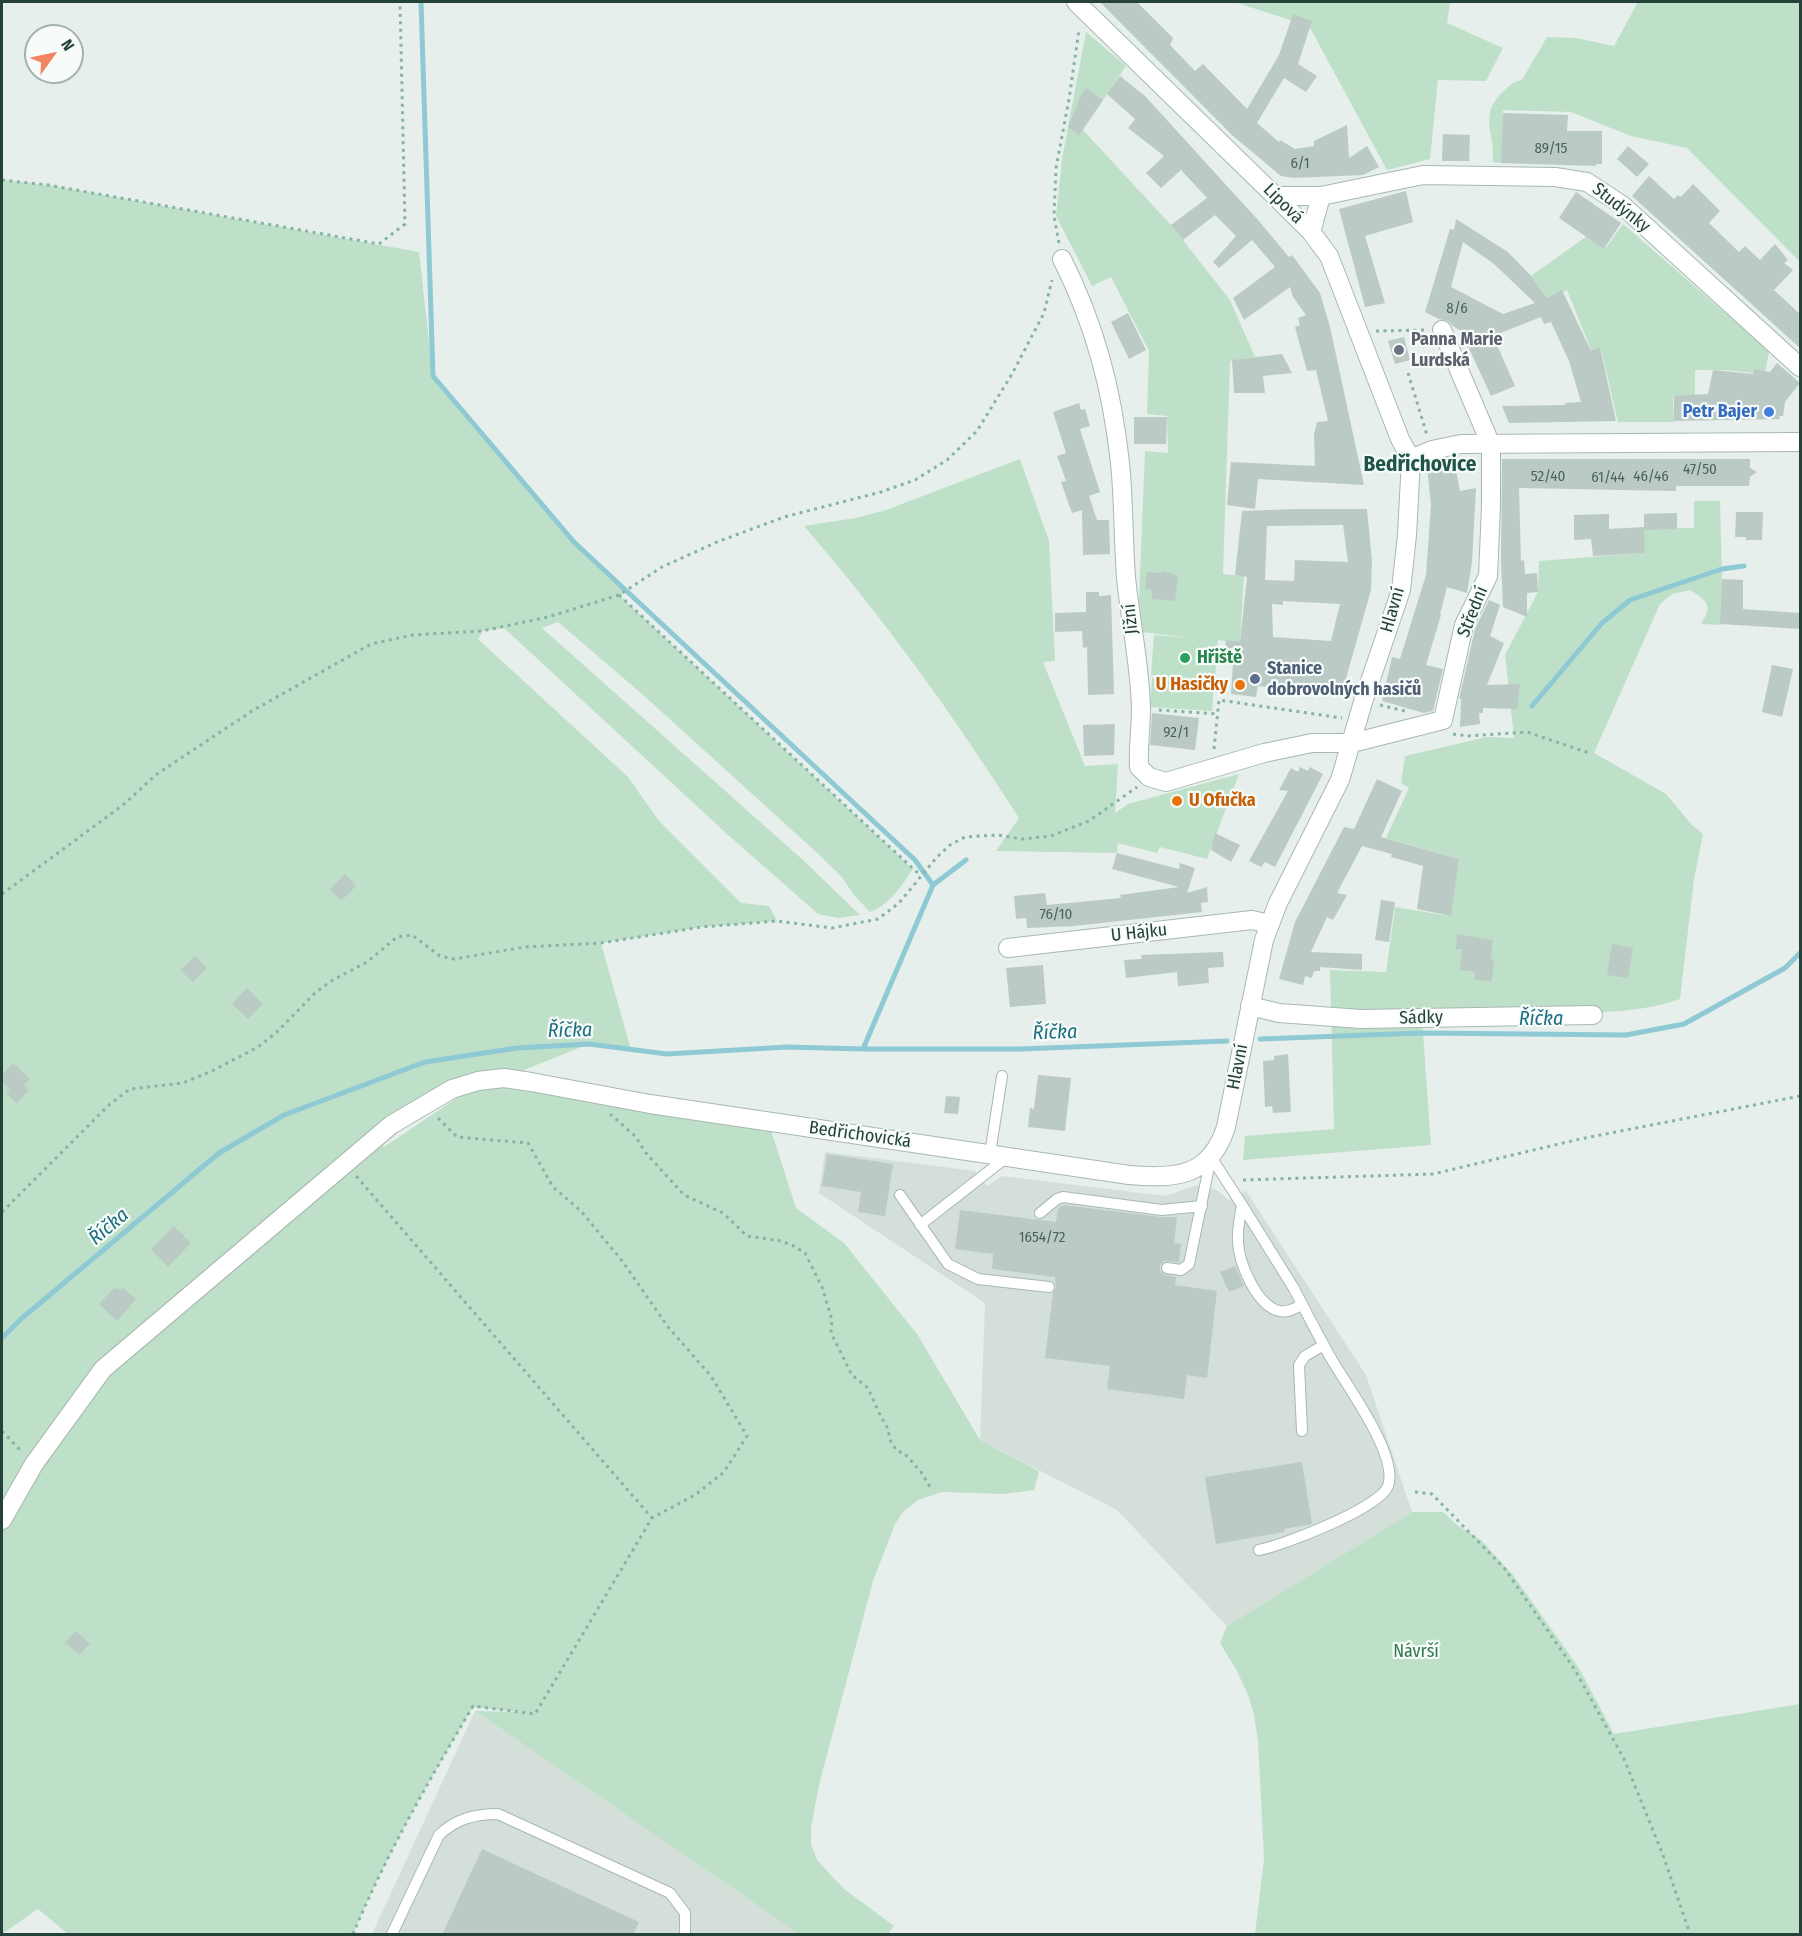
<!DOCTYPE html>
<meta charset="utf-8">
<style>
body{margin:0}
#map{position:relative;width:1802px;height:1936px;overflow:hidden;background:#e6efeb;font-family:"Fira Sans Condensed",sans-serif}
canvas{display:block}
.frame{position:absolute;inset:0;border:3px solid #24423a;pointer-events:none}
.north{position:absolute;left:24px;top:24px;width:60px;height:60px;box-sizing:border-box;background:#f7fbf9;border:2px solid #a3b1ad;border-radius:50%;rotate:57deg;font-size:16px;font-weight:700;line-height:24px;text-align:center;color:#24423a}
.north::after{content:'';display:block;margin:auto;width:21px;height:27px;background:#f4845f;clip-path:polygon(50% 0,100% 100%,50% 72%,0 100%)}
</style>
<div id="map">
<canvas width="1802" height="1936"></canvas>
<div class="frame"></div>
<div class="north">N</div>
</div>
<script>
const context = document.querySelector('canvas').getContext('2d');
context.lineJoin = 'round';
function paint(path, color) {
  context.fillStyle = color;
  context.fill(path, 'evenodd');
}
function stroke(path, color, width, dash) {
  context.strokeStyle = color;
  context.lineWidth = width;
  context.lineCap = dash ? 'butt' : 'round';
  context.setLineDash(dash || []);
  context.stroke(path);
}
function label(font, color, halo, rows, align = 'center') {
  context.font = font + ' "Fira Sans Condensed",sans-serif';
  context.lineWidth = 4.5;
  context.setLineDash([]);
  context.textBaseline = 'middle';
  context.strokeStyle = halo;
  context.fillStyle = color;
  for (const [text, x, y, turn = 0] of rows) {
    context.save();
    context.translate(x, y);
    context.rotate((+turn || 0) * Math.PI / 180);
    context.textAlign = isNaN(turn) ? turn : align;
    if (halo) context.strokeText(text, 0, 0);
    context.fillText(text, 0, 0);
    context.restore();
  }
}
const built = new Path2D(`
 M825 1152 975 1171 987 1186 1002 1176 1166 1196 1197 1185 1215 1189 1229 1200 1246 1191 1366 1375 1412 1512 1227 1626 1117 1510 980 1440 985 1303 819 1193Z
 M475 1711 799 1934H372Z`);
const green = new Path2D(`
 M1234 2H1450L1447 23 1503 48 1486 81 1438 80 1430 159 1387 170 1309 26Z
 M1638 2H1800V262L1687 148 1631 136 1571 112 1503 110 1502 163 1493 162C1495 131 1477 113 1506 89 1511 84 1514 81 1522 80L1547 37 1576 38 1614 46Z
 M1086 32 1126 66 1083 130 1171 225 1230 300 1255 357 1230 361 1223 574 1244 576 1240 643 1218 640 1215 681 1151 675 1154 635 1192 638 1142 632 1139 600 1145 451 1168 453 1167 416 1147 414 1149 351 1111 277 1092 286 1056 216 1062 159Z
 M2 180 48 185 419 252 433 377 574 542 627 591 620 596 913 869C902 885 890 905 870 912L853 894 842 877 814 850 642 694 558 622 542 628 804 861 860 915 838 918 818 914 727 834 504 628 483 631 478 639 628 777 659 821 741 903 769 906 777 921 702 927 601 943 631 1050 589 1044 504 1078 478 1081 376 1137 384 1147 457 1098 482 1089 515 1087 771 1130 796 1208 844 1243 917 1334 980 1440 1039 1471 1034 1490 1004 1494 942 1492 918 1500 903 1512 895 1524 873 1581 819 1785 811 1828V1844L817 1860 844 1889 894 1926 888 1934H799L475 1711 523 1712 473 1707C429 1780 386 1855 353 1934H68L38 1909 2 1934Z
 M1623 224 1769 351 1765 374 1724 370H1695V396H1673L1674 422H1618L1601 349 1592 352 1567 290 1548 299 1531 276 1587 236 1605 249Z
 M1020 459 1049 541 1055 661 1043 662 1085 766 1118 764 1115 813 1128 804 1239 774 1207 859 1160 847 1157 853 1118 843 1117 853 996 851 1019 818C954 716 883 617 804 526L856 518 886 510Z
 M1694 501H1720L1722 579 1721 625 1701 624C1713 606 1708 601 1690 590L1672 594 1660 604 1594 753 1666 794 1692 825 1703 834 1694 879 1680 999C1632 1016 1578 1012 1528 1013 1493 1013 1457 1017 1422 1019L1431 1145 1243 1160 1245 1136 1334 1129 1330 970 1386 972 1395 907 1450 916 1459 859 1386 838 1409 788 1401 783 1405 756 1487 737 1514 738 1505 655 1538 592 1539 561 1644 553V528H1694Z
 M1152 678 1214 683 1212 711 1150 707Z
 M1412 1512H1443L1457 1525 1481 1540 1513 1575 1579 1668 1614 1734 1800 1704V1934H1255L1264 1859 1258 1741 1254 1714 1248 1695 1237 1671 1220 1643 1227 1626Z`);
const stream = new Path2D(`
 M421 2 433 376 574 542 915 860 933 885
 M1532 706 1602 623 1630 600 1722 569 1744 566
 M1260 1039 1422 1033 1626 1035 1684 1024 1785 968 1800 953
 M863 1049 933 885 966 860
 M2 1338 21 1319 219 1153 284 1115 425 1062 517 1048 589 1044 667 1054 787 1047 863 1049H1021L1227 1041`);
const building = new Path2D(`
 M1100 2H1137L1173 38 1170 45 1195 71 1203 64 1247 109 1279 55 1293 14 1312 21 1298 64 1317 76 1306 92 1284 78 1257 123 1279 142 1280 140 1295 149 1314 146V141L1347 125 1349 158 1367 146 1379 167 1363 175 1294 178 1281 176 1232 135Z
 M1120 76 1145 96 1258 220 1289 257 1292 255 1320 293 1330 327 1364 485 1258 479 1255 509 1227 505 1231 462 1315 466 1314 435 1317 422 1328 421 1316 370 1307 371 1295 327 1300 325 1298 318 1306 315 1293 297 1290 287 1244 320 1233 298 1275 267 1252 240 1219 268 1213 262 1236 236 1215 215 1183 240 1171 225 1207 198 1181 170 1161 188 1146 173 1164 156 1128 128 1135 119 1107 94Z
 M1086 88 1103 100 1079 135 1068 127 1079 101 1078 100Z
 M1503 113 1568 115 1567 131H1602V164H1596V166L1501 163Z
 M1443 134 1470 135 1469 161H1442Z
 M1628 146 1649 164 1637 177 1617 159Z
 M1649 176 1674 199 1678 195 1681 197 1693 184 1720 211 1709 223 1739 252 1745 246 1760 260 1775 244 1788 260 1784 263 1793 270 1774 290 1800 314V348L1632 196Z
 M1406 191 1413 222 1365 236 1385 303 1365 307 1339 209Z
 M1576 192 1621 223 1604 249 1559 218Z
 M1456 219 1508 252 1531 276 1547 298 1562 290 1591 351 1600 347 1616 421 1509 423 1502 406 1565 405V403L1581 402 1569 361 1551 322 1544 324 1541 317 1493 336 1515 386 1491 396 1461 331 1453 326 1448 321 1439 319 1425 312 1450 229 1454 230ZM1463 242 1494 264 1535 303 1503 314 1451 287Z
 M1128 313 1146 350 1129 359 1111 322Z
 M1404 337 1410 360 1395 364 1388 341Z
 M1282 354 1292 373 1263 376 1265 393H1234L1232 360Z
 M1777 363 1800 383 1785 402 1783 416H1779L1780 419 1674 421V396L1708 394 1713 370 1753 374 1754 369 1770 372Z
 M1079 403 1081 410 1085 409 1090 426 1080 429 1100 492 1089 496 1097 520H1109L1110 554 1083 555 1082 510 1072 513 1061 482 1066 481 1057 456 1066 453 1053 412Z
 M1134 417H1167L1166 444H1134Z
 M1446 459 1448 471 1456 470 1460 491 1476 488 1472 562 1467 593 1447 587 1440 614 1441 615 1426 665 1443 669 1433 711 1424 713 1382 701 1392 657 1400 659 1426 575 1431 505 1427 466Z
 M1502 459H1750V468L1757 472 1750 477 1749 486H1676V491L1519 488 1521 561 1524 560 1525 574 1537 573 1538 592 1527 593V617L1503 607 1501 561Z
 M1297 509H1367L1372 561 1371 590 1341 696 1258 686 1256 697 1231 694 1233 663 1222 662 1226 640 1240 642 1247 577 1235 575 1242 511ZM1343 525 1348 562 1295 560 1294 581 1265 580 1267 526ZM1283 601 1340 604 1331 641 1273 637 1272 604 1283 605Z
 M1736 512H1763L1762 540H1746V537H1735Z
 M1677 513V529L1644 530 1645 553 1593 556 1591 539 1574 540V515L1609 514V529L1644 527V529V514Z
 M1164 571 1178 576 1175 601 1152 599V590L1145 589 1147 572 1159 573Z
 M1722 579 1743 580V609L1800 613V629L1720 624Z
 M1086 592H1099V596L1111 595 1114 694 1088 695 1087 647 1083 648 1082 631 1055 632V613L1086 612Z
 M1489 600 1500 605 1490 636 1504 643 1487 685 1520 684 1517 709 1483 708V713H1479L1480 724 1460 727 1461 699H1459L1475 629Z
 M1772 665 1793 669 1782 717 1762 712Z
 M1152 713 1199 718 1195 750 1150 745Z
 M1115 724 1114 755 1084 756 1083 725Z
 M1300 767 1308 771 1310 767 1323 774 1275 867 1265 862 1261 867 1249 861 1288 791 1279 790 1291 768 1298 772Z
 M1377 779 1402 791 1381 837 1459 859 1451 916 1417 909 1423 866 1391 857 1392 854 1362 846 1337 893 1347 895 1333 920 1327 917 1311 952 1362 954V970L1320 967V971H1314L1312 978 1305 976 1303 985 1279 979 1295 922 1344 827 1354 829Z
 M1215 833 1240 845 1231 862 1211 850Z
 M1117 853 1179 869 1180 863 1195 868 1187 893 1207 887 1208 902 1201 903 1202 912 1074 926 1027 928 1026 918 1016 919 1014 896 1045 893 1047 905 1121 898 1120 895 1179 887 1112 869Z
 M345 874 356 886 341 901 330 889Z
 M1381 900 1395 902 1389 942 1375 940Z
 M1457 934 1493 940 1491 959H1494L1492 981 1475 980V972L1460 970 1462 949H1456Z
 M1612 944 1633 948 1628 978 1607 975Z
 M1223 952 1224 967 1208 968 1209 983 1178 986 1177 972 1126 978 1124 960 1142 959 1141 955Z
 M195 956 207 968 193 982 180 970Z
 M1043 965 1046 1004 1010 1007 1006 968Z
 M247 988 263 1004 248 1019 232 1004Z
 M1288 1054 1291 1112 1273 1113 1272 1106 1265 1107 1263 1061 1274 1060V1056Z
 M13 1063 30 1079 24 1085 29 1090 17 1103 6 1093 10 1090 2 1082V1075Z
 M1038 1075 1071 1078 1065 1131 1028 1127 1030 1108 1034 1109Z
 M946 1096 960 1097 958 1114 944 1113Z
 M827 1154 893 1164 885 1216 858 1212 861 1192 822 1186Z
 M1064 1205 1161 1217H1177L1174 1243 1181 1244 1179 1262 1164 1261 1160 1266V1271L1165 1275 1176 1277 1175 1285 1217 1291 1207 1378 1187 1375 1184 1399 1107 1389 1110 1366 1045 1358 1053 1293 1056 1288 1055 1277 992 1269 993 1254 955 1249 960 1210 1056 1222 1058 1208Z
 M174 1226 191 1243 168 1267 151 1249Z
 M1235 1266 1244 1286 1229 1292 1220 1272Z
 M114 1288 121 1290 123 1288 136 1299 117 1321 99 1304Z
 M1302 1462 1312 1524 1284 1529 1285 1532 1216 1544 1205 1477Z
 M76 1631 90 1644 79 1655 65 1642Z
 M482 1849 639 1922 633 1935H442Z`);
const path = new Path2D(`
 M2 180 48 185 379 244 405 224 400 2
 M1059 243 1054 216 1056 168 1069 99 1079 30
 M1376 331 1426 330
 M1408 373 1427 435
 M619 595 921 876
 M1380 705 1405 711
 M1159 710 1217 714
 M1453 734 1468 736 1527 732 1589 753
 M1214 749 1219 700 1342 718
 M2 894 123 805 157 774 252 711 371 644 412 635 482 631 548 617 619 595 662 567 717 542 784 517 881 492 915 480 947 460 977 431 1012 374 1044 313 1052 280
 M610 1114 636 1137 645 1152 684 1195 723 1213 747 1236 781 1241 794 1246 805 1253 822 1287 832 1320 831 1333 852 1375 868 1388 881 1417 887 1427 891 1442 897 1451 904 1453 921 1472 930 1487
 M438 1118 457 1137 528 1143 553 1187 581 1211 623 1262 668 1327 711 1376 747 1436 724 1472 695 1495 652 1518
 M1243 1180 1433 1174 1580 1139 1800 1096
 M2 1212 110 1104 130 1089 183 1083 212 1071 258 1047 277 1032 315 993 331 981 367 962 397 937 412 935 440 956 454 959 525 947 601 943 702 927 777 921 832 928 878 919 899 903 937 857 950 845 965 837 998 835 1022 839 1051 836 1089 821 1137 787
 M2 1431 22 1452
 M1415 1492 1432 1494 1505 1569 1575 1670 1624 1759 1663 1855 1690 1934
 M353 1934C386 1855 429 1780 473 1706L535 1714 652 1518 356 1176`);
const service = new Path2D(`
 M990 1154 1002 1076
 M1211 1157 1242 1205
 M900 1195 948 1264 978 1279 1049 1287
 M1040 1213 1057 1199 1063 1197 1162 1210 1202 1206
 M920 1225 1007 1157
 M1167 1268 1181 1270 1189 1264 1211 1157
 M1302 1431 1299 1365 1305 1356 1324 1345
 M1259 1550C1284 1545 1380 1508 1388 1486 1399 1456 1347 1386 1332 1360 1318 1336 1306 1311 1293 1287L1288 1279 1242 1205C1240 1217 1237 1230 1238 1242 1239 1263 1257 1307 1280 1311 1288 1313 1295 1308 1302 1305
 M392 1934 439 1835C456 1819 474 1814 498 1814L670 1893 685 1913V1934`);
const minor = new Path2D(`
 M1076 2 1275 196 1311 232 1329 256 1400 439 1411 459
 M1275 196H1321L1423 175 1555 177 1587 182 1622 205 1800 367
 M1311 232 1321 196
 M1062 259C1095 325 1112 389 1120 463 1124 501 1123 539 1126 577 1130 620 1140 664 1141 708 1141 728 1138 747 1139 767L1149 777 1166 782 1264 753 1312 743H1352L1443 720 1464 625 1488 576 1491 506V445L1442 330
 M1008 948 1252 920 1269 924
 M1250 1006 1279 1013 1361 1019 1593 1015`);
const tertiary = new Path2D(`
 M2 1520 34 1464 103 1369 391 1125 452 1089 478 1081 504 1078 531 1082 650 1104 1129 1175C1176 1179 1210 1177 1226 1127L1264 940 1278 903 1340 780 1363 702 1401 590 1407 535 1411 459 1432 450 1461 444 1800 442`);
const markers = [
 [1399,350,6,"#6b7280"],
 [1769,412,6,"#3f7fe0"],
 [1185,658,6,"#2e9e5b"],
 [1255,679,6,"#5c6f8a"],
 [1240,685,6,"#e8710a"],
 [1177,801,6,"#e8710a"]
];
const numberNames = [
 ["89/15",1551,149],
 ["6/1",1300,164],
 ["8/6",1457,309],
 ["47/50",1700,470],
 ["52/40",1548,477],
 ["46/46",1651,477],
 ["61/44",1608,478],
 ["92/1",1176,733],
 ["76/10",1056,915],
 ["1654/72",1042,1238]
];
const streetNames = [
 ["Lipová",1283,204,45],
 ["Studýnky",1621,208,38],
 ["Hlavní",1393,610,-74],
 ["Střední",1473,612,-68],
 ["Jižní",1131,619,-96],
 ["U Hájku",1139,933,-6],
 ["Sádky",1421,1018,-1],
 ["Hlavní",1238,1067,-79],
 ["Bedřichovická",860,1135,8]
];
const worshipNames = [
 ["Panna Marie",1411,340],
 ["Lurdská",1411,361]
];
const shopNames = [
 ["Petr Bajer",1757,412]
];
const leisureNames = [
 ["Hřiště",1197,658]
];
const serviceNames = [
 ["Stanice",1267,669],
 ["dobrovolných hasičů",1267,690]
];
const foodNames = [
 ["U Hasičky",1228,685],
 ["U Ofučka",1189,801,"left"]
];
const parkNames = [
 ["Návrší",1416,1652]
];
const waterNames = [
 ["Říčka",1541,1019],
 ["Říčka",570,1031,-1],
 ["Říčka",1055,1033,-2],
 ["Říčka",109,1227,-40]
];
const quarterNames = [
 ["Bedřichovice",1420,465]
];
paint(built, '#d4dfda');
paint(green, '#bfe0c8');
stroke(stream, '#8ec9d4', 5);
paint(building, '#bbcac4');
stroke(service, '#a8b8b2', 12);
stroke(minor, '#a8b8b2', 20);
stroke(tertiary, '#a8b8b2', 20);
stroke(path, '#86b3a5', 3, [3, 4.5]);
stroke(service, '#fff', 10);
stroke(minor, '#fff', 18);
stroke(tertiary, '#fff', 18);
for (const [x, y, r, color] of markers) {
  const dot = new Path2D();
  dot.arc(x, y, r, 0, 2 * Math.PI);
  context.fillStyle = color;
  context.fill(dot);
  stroke(dot, '#f7fbf9', 2);
}
label('15px', '#4a645c', null, numberNames);
label('18px', '#24423a', '#f7fbf9', streetNames);
label('bold 18px', '#5b616d', '#f7fbf9', worshipNames, 'left');
label('bold 18px', '#366cbe', '#f7fbf9', shopNames, 'right');
label('bold 18px', '#27864d', '#f7fbf9', leisureNames, 'left');
label('bold 18px', '#4e5e75', '#f7fbf9', serviceNames, 'left');
label('bold 18px', '#c56008', '#f7fbf9', foodNames, 'right');
label('18px', '#2d7a4b', '#f7fbf9', parkNames);
label('italic 20px', '#1c6f80', '#f7fbf9', waterNames);
label('bold 21px', '#1f5548', '#f7fbf9', quarterNames);
</script>
